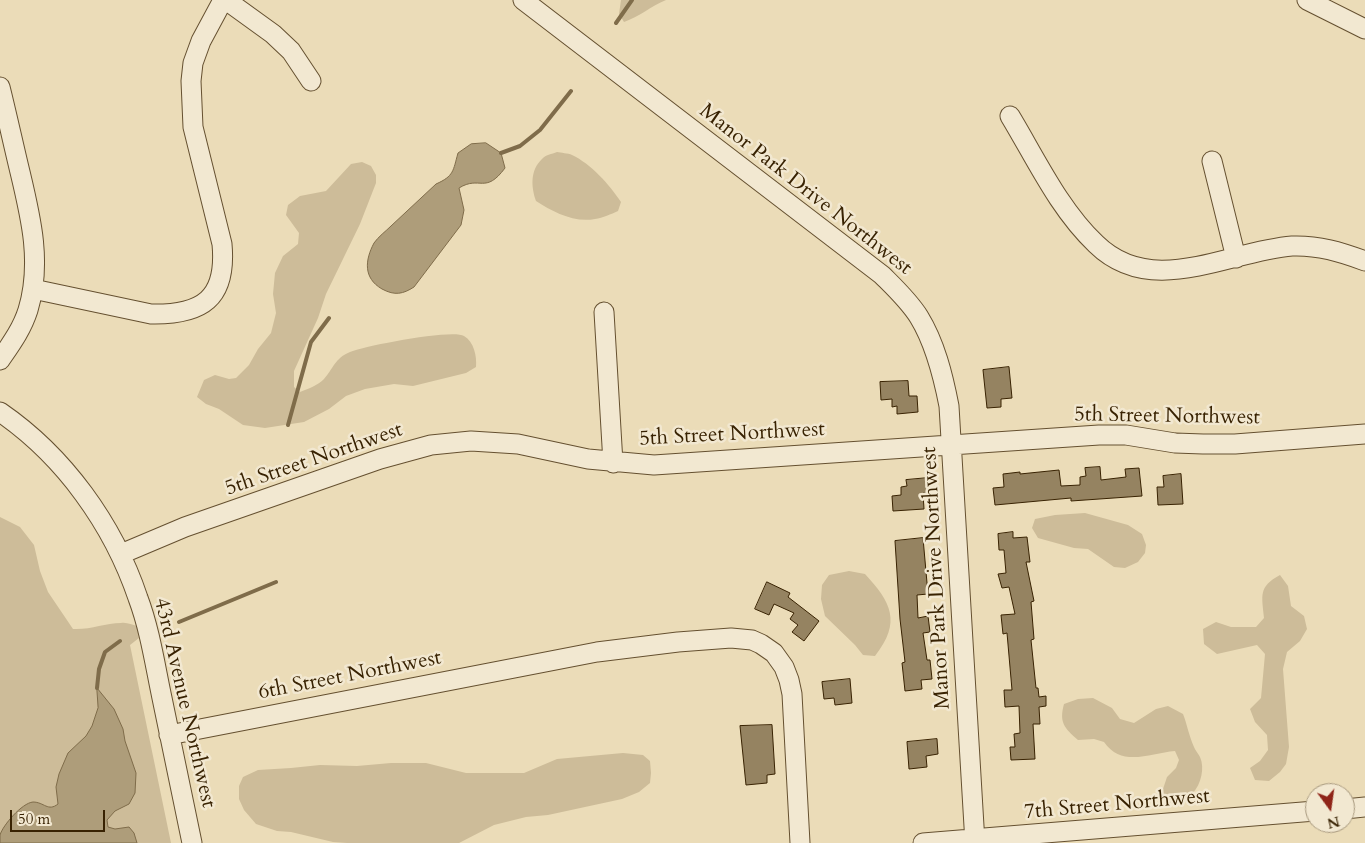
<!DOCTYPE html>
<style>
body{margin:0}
#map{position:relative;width:1365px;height:843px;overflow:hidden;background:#ebdcb8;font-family:Cardo,serif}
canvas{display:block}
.north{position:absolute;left:1305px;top:783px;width:50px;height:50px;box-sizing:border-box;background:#f2e8d1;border:1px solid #a8997e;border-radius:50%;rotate:166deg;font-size:14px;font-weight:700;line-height:20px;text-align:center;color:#382202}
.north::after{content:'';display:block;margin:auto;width:18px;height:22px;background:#8f2418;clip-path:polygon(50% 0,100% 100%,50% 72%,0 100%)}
.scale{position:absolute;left:10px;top:810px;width:95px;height:22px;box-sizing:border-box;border:2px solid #382202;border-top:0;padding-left:6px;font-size:15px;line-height:18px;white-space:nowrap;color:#382202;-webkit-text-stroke:4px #f2e8d1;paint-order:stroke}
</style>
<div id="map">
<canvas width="1365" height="843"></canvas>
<div class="north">N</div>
<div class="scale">50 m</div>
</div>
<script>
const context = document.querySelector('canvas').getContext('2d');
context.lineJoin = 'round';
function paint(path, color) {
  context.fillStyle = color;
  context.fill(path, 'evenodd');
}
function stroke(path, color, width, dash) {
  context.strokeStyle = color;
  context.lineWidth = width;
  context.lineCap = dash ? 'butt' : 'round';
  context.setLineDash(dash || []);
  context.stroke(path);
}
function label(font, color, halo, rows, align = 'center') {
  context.font = font + ' Cardo,serif';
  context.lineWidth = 5;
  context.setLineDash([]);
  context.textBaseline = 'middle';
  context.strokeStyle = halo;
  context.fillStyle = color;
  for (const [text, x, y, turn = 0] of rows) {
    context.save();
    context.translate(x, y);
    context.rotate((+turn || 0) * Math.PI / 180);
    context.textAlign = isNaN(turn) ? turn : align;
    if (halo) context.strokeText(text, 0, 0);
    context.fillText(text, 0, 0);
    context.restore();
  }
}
const green = new Path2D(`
 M621 0H666C651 6 639 17 624 22L619 14Z
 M557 152C561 153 568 153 572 155 591 164 609 184 621 202L618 211C611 214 603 218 595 219 574 223 553 212 536 201 531 187 530 170 542 159 545 155 552 154 557 152Z
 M362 162 371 166 376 175V183L360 224 326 294 318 318 294 371V387L300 392C308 389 318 385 324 379 333 369 335 358 350 352 365 346 452 329 464 336 474 342 477 356 476 367L466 373 413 386 394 384 365 389 346 396 329 409 304 422 265 428 243 425 219 409 206 404 197 397 204 380 215 375 229 379 236 378 249 365 258 349 271 333 276 313 273 294 275 273 283 256 298 244 299 233 286 215 288 205 300 196 326 191 351 164Z
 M1085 513 1128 525 1142 534 1146 545 1145 553 1138 562 1125 568 1114 567 1088 549 1074 548 1038 538 1032 528 1035 519 1055 515Z
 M0 517 20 527 34 545 40 571 48 592 73 629C90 630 105 623 121 623 127 622 132 625 137 626L139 638 130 645 171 843H0Z
 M849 571 865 574C891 602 902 622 875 656L863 655 855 645 825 616 821 599 822 585 829 575Z
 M1280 575 1288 586 1291 606 1304 616 1307 629 1300 641 1287 652 1283 669 1289 747 1286 764 1280 772 1269 781 1255 780 1250 768 1260 761 1268 750 1267 735 1255 722 1250 709 1261 698 1265 654 1257 645 1217 654 1204 644 1203 629 1216 622 1231 627H1256L1264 618C1262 595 1258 587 1280 575Z
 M1093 698 1112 708 1120 719 1134 723 1156 709 1168 706 1183 714C1187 724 1189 736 1194 747 1195 750 1198 753 1200 757 1205 768 1201 784 1193 793 1186 801 1180 804 1170 804L1162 792 1167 777 1176 768 1179 760 1175 751C1150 753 1122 768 1104 742L1094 739 1078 740C1064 728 1059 722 1064 704L1078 699Z
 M623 753 643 755 650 761 651 773 650 783 639 792 622 799 548 815 526 817 494 825 459 843H347L333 842 291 832 277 831 256 824 244 810 239 799V786L243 777 258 770 291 768 320 765 357 766 391 763H426L466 773H524L557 759Z`);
const water = new Path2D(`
 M486 143 501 153 505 168C485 195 480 175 459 188L464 210 461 225 414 287C403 294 395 296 382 289 363 278 365 260 374 243 378 237 386 231 391 226 406 212 421 198 436 184 454 176 453 171 458 153L471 144Z
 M97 688 114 709 123 729 125 741 136 773 135 793 129 804 115 811 107 820 108 827 115 829 129 827 134 833 137 843H0C0 840 0 838 0 835 3 825 22 803 33 802 44 802 48 812 58 804L56 787 59 774 68 753 86 736 92 726 98 708Z`);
const stream = new Path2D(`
 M616 23 632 0
 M501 153 520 146 540 130 571 91
 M288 425 311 342 329 318
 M179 622 276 582
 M97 688 99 669 105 652 120 641`);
const building = new Path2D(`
 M1009 367 1012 398 1001 399V407L987 408 983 370Z
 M908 381 909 396H917L918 412 897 414V406L892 407V399L881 400 880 382Z
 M1100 467 1101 480 1126 477 1125 469 1139 468 1142 496 1071 501V498L995 505 993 488 1004 487 1003 474 1020 472V474L1059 470 1061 486 1080 485V477L1086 476 1085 468Z
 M1181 474 1183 504 1158 505 1157 487H1164L1163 476Z
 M928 478 929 493H923L924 509 893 511 892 496 901 495V487L907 486 906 480Z
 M1013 532V538L1027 537 1030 562H1026L1034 601 1031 602 1034 639 1031 640 1036 688H1038L1039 697 1046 696V706L1039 707 1040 724H1033L1035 759 1011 760 1010 747H1015L1014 734 1020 733 1019 706 1005 707 1004 690H1012L1007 633 1003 634 1001 615 1015 614 1009 587 1002 588 998 574 1006 573 1004 550H999L998 534Z
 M923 538 928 594 917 595 918 618 928 616 930 632 923 633 927 660H930L932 679 921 680 922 689 905 691 902 663 905 662 900 619 895 541Z
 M767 582 790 593 788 597 819 621 804 641 792 632 798 625 790 619 794 613 774 604 769 615 755 609Z
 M850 679 852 703 835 705 834 698 824 699 822 682Z
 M772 725 775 774 767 775V783L746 785 740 726Z
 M937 739 938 754 926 756 927 767 909 769 907 742Z`);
const minor = new Path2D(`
 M226 0 273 34 291 51 311 81
 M523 0 882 275C895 288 909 301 919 317 935 343 943 375 949 406L975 843
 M1307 0 1365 29
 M0 87C7 115 13 143 20 172 31 218 42 263 28 310 22 329 11 344 0 360
 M1010 116C1036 159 1059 209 1096 244 1152 299 1228 251 1292 246 1318 245 1341 252 1365 261
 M1212 161 1236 258
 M33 289 151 314C202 315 227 299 222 244L193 127 191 81 193 63 201 41 223 0
 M604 312 613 463
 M0 412C64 456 113 524 138 598 150 630 155 665 162 698 172 746 182 795 192 843
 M121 554 185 527 380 459 431 445 471 441 518 444 588 459 654 465 1099 435H1126L1175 443 1203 444H1235L1365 434
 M169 735 597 652 678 642 731 638 752 640 761 644 774 653 784 667 789 680 792 694 800 843
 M1345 809 1365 807
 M923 843 1315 811`);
const streetNames = [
 ["Manor Park Drive Northwest",805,190,38],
 ["5th Street Northwest",1167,417,1],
 ["5th Street Northwest",732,435,-3],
 ["5th Street Northwest",314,460,-19],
 ["Manor Park Drive Northwest",937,578,-93],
 ["6th Street Northwest",350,676,-11],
 ["43rd Avenue Northwest",184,703,77],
 ["7th Street Northwest",1117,805,-5]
];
paint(green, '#cdbc99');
paint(water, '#ae9d7a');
stroke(water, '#7f6c4a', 1);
stroke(stream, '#7f6c4a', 4);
paint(building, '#958361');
stroke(building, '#382202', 1);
stroke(minor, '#655030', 21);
stroke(minor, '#f2e8d1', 19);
label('21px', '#382202', '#f2e8d1', streetNames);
</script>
